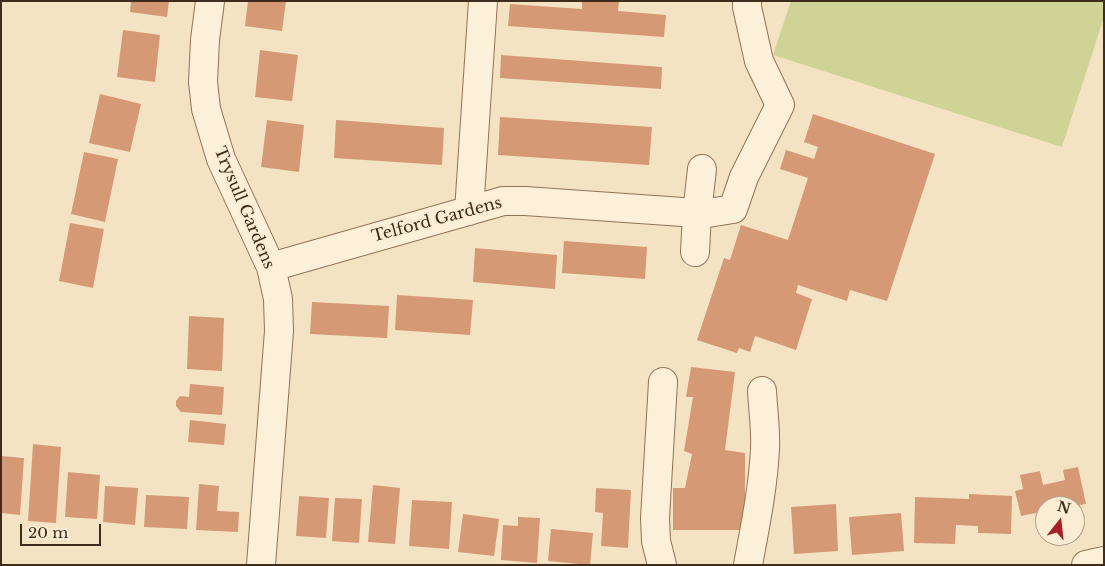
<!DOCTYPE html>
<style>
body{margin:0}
#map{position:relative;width:1105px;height:566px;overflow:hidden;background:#f3e3c3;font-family:"Libre Baskerville",serif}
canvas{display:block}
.frame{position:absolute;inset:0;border:2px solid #3f2c1d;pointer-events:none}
.north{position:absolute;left:1035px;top:496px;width:50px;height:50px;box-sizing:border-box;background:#faedd4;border:1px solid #afa08b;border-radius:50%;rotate:16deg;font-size:14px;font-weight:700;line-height:20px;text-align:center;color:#3f2c1d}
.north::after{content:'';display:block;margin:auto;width:18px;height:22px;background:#a81f26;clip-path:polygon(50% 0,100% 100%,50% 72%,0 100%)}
.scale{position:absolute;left:20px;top:524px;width:81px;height:22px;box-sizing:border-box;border:2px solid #3f2c1d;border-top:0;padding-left:6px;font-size:15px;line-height:18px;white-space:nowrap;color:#3f2c1d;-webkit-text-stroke:4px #faedd4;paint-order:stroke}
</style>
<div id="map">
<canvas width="1105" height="566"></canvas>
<div class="frame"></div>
<div class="north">N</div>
<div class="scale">20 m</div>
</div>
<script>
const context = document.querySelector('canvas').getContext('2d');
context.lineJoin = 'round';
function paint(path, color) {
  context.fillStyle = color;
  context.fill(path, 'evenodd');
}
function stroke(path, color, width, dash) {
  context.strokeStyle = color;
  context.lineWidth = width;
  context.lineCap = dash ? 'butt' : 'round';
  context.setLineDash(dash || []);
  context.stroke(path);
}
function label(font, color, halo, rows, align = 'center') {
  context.font = font + ' "Libre Baskerville",serif';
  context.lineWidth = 4.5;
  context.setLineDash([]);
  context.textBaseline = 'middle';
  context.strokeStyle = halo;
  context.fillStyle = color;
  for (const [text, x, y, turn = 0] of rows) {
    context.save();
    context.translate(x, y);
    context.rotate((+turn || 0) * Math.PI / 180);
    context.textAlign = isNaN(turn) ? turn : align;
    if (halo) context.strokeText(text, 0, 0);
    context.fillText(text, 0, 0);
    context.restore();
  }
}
const green = new Path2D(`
 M791 1H1104V17L1062 147 773 55Z`);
const building = new Path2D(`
 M131 1H169L167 17 130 12Z
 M248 1H286L282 31 245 26Z
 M582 1H619L618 11 666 15 664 37 508 26 510 4 582 9Z
 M123 30 160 35 155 82 117 77Z
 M260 50 298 55 292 101 255 97Z
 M501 55 662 67 661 89 500 78Z
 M100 94 141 104 130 152 89 143Z
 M813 114 935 154 887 301 850 290 847 301 798 285 796 293 812 299 796 350 755 336 750 352 739 348 737 353 697 340 724 258 730 260 741 225 788 240 808 178 780 169 786 150 814 159 818 147 804 142Z
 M500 117 652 127 649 165 498 155Z
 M267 120 304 125 299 172 261 167Z
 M336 120 444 128 442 165 334 158Z
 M84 152 118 159 105 222 71 214Z
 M70 223 104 229 93 288 59 281Z
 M564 241 647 247 645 279 562 273Z
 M475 248 557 255 555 289 473 282Z
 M397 295 473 300 470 335 395 330Z
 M312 302 389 306 387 338 310 334Z
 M189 316 224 318 222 371 187 369Z
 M691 367 735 372 725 450 745 453V530H673V488H685L692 454 684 451 693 397H686Z
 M190 384 224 387 222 415 181 412 176 406V401L180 396 189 397Z
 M190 420 226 424 224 445 188 442Z
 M33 444 61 447 56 523 28 521Z
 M1 456 24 458 20 515 1 513Z
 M1078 467 1086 504 1073 506H1045V511L1021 516 1015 491 1023 489 1020 475 1040 471 1043 485 1065 480 1063 470Z
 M68 472 100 475 97 519 65 517Z
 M199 484 219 486 217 511 239 512 238 532 196 530Z
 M373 485 400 488 395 544 368 542Z
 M105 486 138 488 135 525 103 522Z
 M596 488 631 490 628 548 601 546 603 513 595 512Z
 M969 494 1012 496 1011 534 978 533V526L956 525 955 544 914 543 915 497 969 499Z
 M146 495 189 497 187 529 144 527Z
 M299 496 329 498 326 538 296 536Z
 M335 498 362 499 359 543 332 541Z
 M412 500 452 502 449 549 409 546Z
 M836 504 838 551 794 554 791 507Z
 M901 513 904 551 852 555 849 517Z
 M463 514 499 519 494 556 458 552Z
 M518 517 540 518 537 563 501 560 503 525 518 526Z
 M551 529 593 533 590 565 548 561Z`);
const minor = new Path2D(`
 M210 1 205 40 203 82 206 109 221 159 271 267 278 299 279 331 261 565
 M469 211 483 1
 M695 252 697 213 702 169
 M271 267 503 201H525L697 213H708L733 209 744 177 780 105 759 61 747 7V1
 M662 565 656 541 655 518 663 382
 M748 565C755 527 763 488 765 449 766 430 763 410 762 391
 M1086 565 1104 561`);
const streetNames = [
 ["Trysull Gardens",244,208,67],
 ["Telford Gardens",437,220,-15]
];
paint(green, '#cfd396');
paint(building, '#d69975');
stroke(minor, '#917357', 30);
stroke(minor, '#fdf0d8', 28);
label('16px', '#3f2c1d', '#faedd4', streetNames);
</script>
